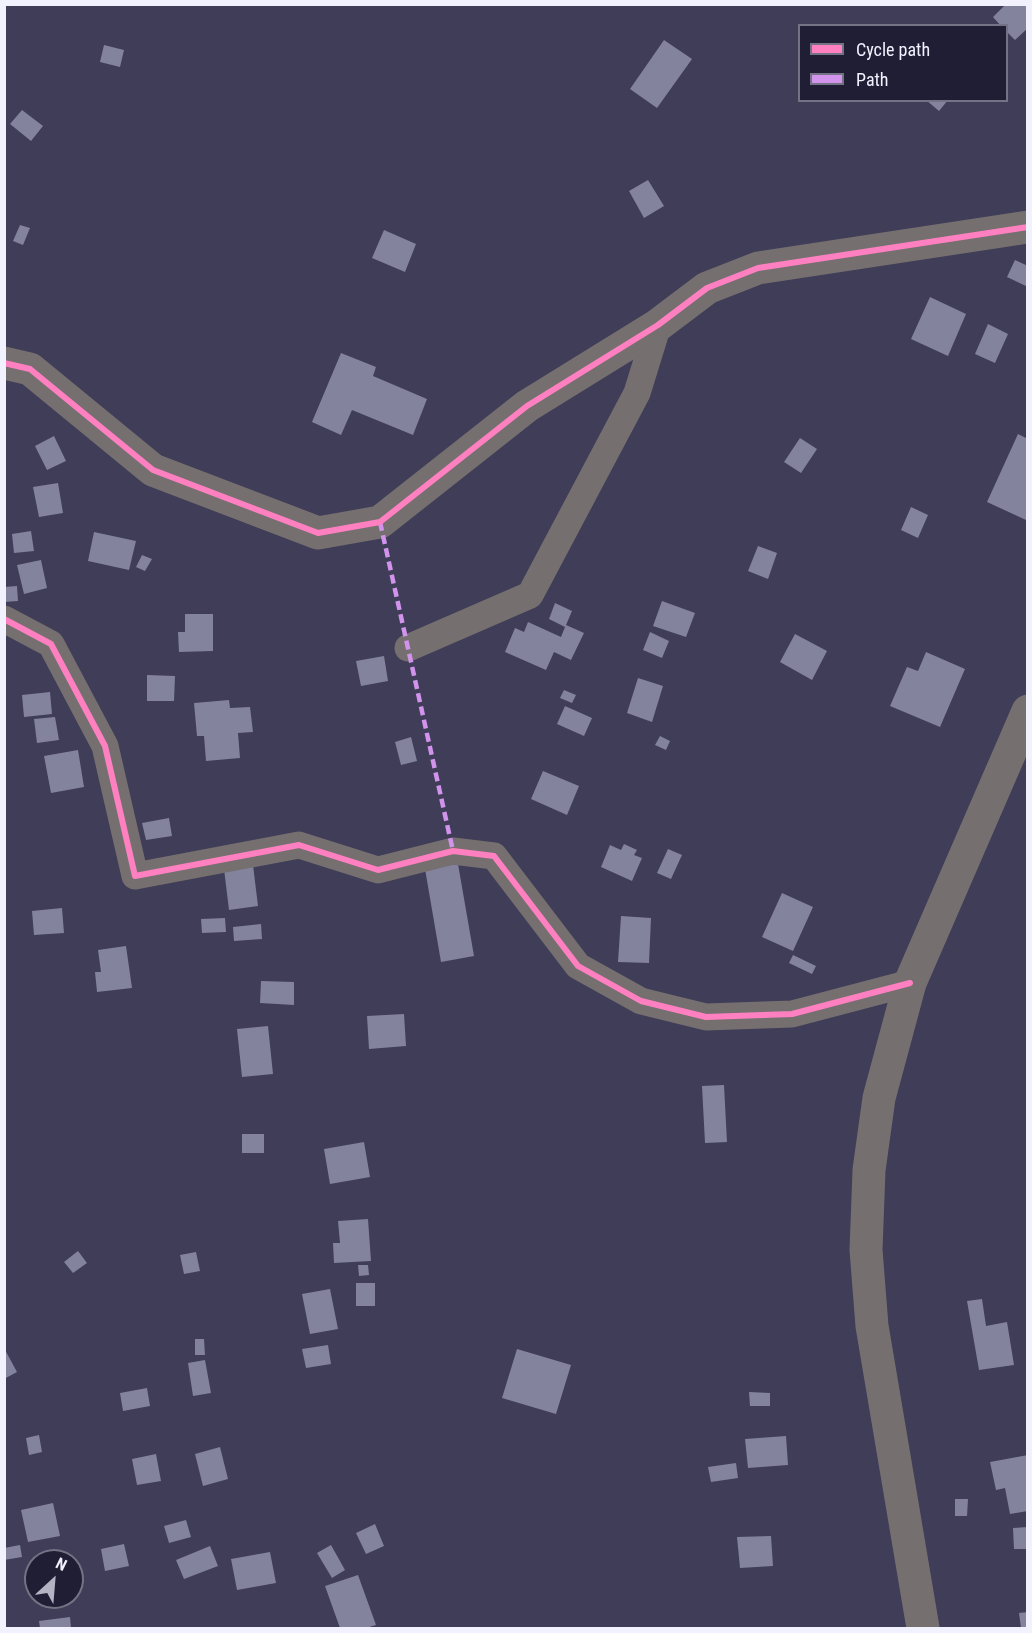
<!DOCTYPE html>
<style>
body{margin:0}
#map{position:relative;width:1032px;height:1633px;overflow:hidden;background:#3f3d57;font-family:"Roboto Condensed",sans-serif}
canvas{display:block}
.frame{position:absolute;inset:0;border:6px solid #f2f2ff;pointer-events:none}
.legend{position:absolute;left:798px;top:24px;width:210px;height:78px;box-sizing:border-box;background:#1f1e34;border:2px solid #737385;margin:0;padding:8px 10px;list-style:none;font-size:18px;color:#f2f2ff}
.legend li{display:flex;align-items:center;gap:12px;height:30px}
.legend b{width:30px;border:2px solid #737385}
.north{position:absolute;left:24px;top:1549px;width:60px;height:60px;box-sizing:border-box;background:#1f1e34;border:2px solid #737385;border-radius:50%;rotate:26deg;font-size:16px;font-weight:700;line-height:24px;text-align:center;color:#f2f2ff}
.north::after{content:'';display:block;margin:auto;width:21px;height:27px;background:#b3b3c4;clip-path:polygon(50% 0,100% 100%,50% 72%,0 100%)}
</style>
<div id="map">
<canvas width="1032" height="1633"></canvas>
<div class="frame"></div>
<ul class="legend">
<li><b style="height:8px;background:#ff80c0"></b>Cycle path</li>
<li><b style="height:8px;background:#d193ec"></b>Path</li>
</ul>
<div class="north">N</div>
</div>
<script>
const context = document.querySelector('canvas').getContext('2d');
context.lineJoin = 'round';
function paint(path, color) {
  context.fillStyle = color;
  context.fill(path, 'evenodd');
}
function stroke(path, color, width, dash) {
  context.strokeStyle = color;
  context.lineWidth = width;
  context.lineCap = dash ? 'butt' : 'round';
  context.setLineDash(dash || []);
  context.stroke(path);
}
const building = new Path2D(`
 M1005 5H1028V28L1015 40 1006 31V26H1001L993 17Z
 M664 40 692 59 657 108 630 89Z
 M104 45 124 50 120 67 100 62Z
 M926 100H948L939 111Z
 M22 110 43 126 31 141 10 124Z
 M648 180 664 206 644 218 629 191Z
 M20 225 30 228 23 245 13 241Z
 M384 230 416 244 405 272 372 258Z
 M1015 260 1028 266V287L1007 277Z
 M930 297 966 314 948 356 911 339Z
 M988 324 1008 334 995 363 975 354Z
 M341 353 376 367 373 376 427 399 413 435 352 410 341 435 312 422Z
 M1018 434 1028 439 1026 520 987 502Z
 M54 436 66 461 47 470 35 446Z
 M800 438 817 449 801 473 784 462Z
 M58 483 63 513 39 517 33 487Z
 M911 507 928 515 918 538 901 530Z
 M31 531 34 551 14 553 12 534Z
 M94 532 136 541 129 570 88 561Z
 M758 546 777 553 768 579 748 571Z
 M142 555 152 559 145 571 136 567Z
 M41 560 47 588 24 594 17 565Z
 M17 586 18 601 4 602V587Z
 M662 601 695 613 686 637 653 626Z
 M555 603 572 611 566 625 584 633 571 660 554 652 546 670 505 652 515 628 524 632 528 622 561 637 565 627 549 619Z
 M185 614H213V651L179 652 178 632H185Z
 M650 632 669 641 662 658 643 650Z
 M795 634 827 651 812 680 780 662Z
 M926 652 965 669 940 727 890 706 907 667 918 671Z
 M384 656 388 681 361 686 356 661Z
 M147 675 175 676 174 701H147Z
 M638 678 663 686 652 722 627 713Z
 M564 690 576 695 572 703 560 698Z
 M50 692 52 714 24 717 22 695Z
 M229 700 230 708 250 707 253 732 238 733 240 758 206 761 204 736H197L194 703Z
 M565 706 592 718 584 736 557 724Z
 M55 717 59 740 37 743 34 719Z
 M660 736 670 741 666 750 655 745Z
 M411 737 417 761 401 765 395 742Z
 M78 750 84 787 51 793 44 756Z
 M543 771 579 786 567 815 531 799Z
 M169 818 172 836 146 840 142 823Z
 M624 844 637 850 634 855 642 858 632 881 601 867 610 845 621 850Z
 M668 849 682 855 671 879 657 873Z
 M458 864 474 956 441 962 425 869Z
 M253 865 258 906 229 910 224 869Z
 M782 893 813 907 793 951 762 937Z
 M62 908 64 933 34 935 32 911Z
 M621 916 651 918 649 963 618 962Z
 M225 918 226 932 202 933 201 919Z
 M261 924 262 939 234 941 233 927Z
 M126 946 132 988 97 992 95 972H101L98 950Z
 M793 955 816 966 812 974 789 963Z
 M261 981 294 982V1005L260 1003Z
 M404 1014 406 1046 369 1049 367 1016Z
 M268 1026 273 1074 242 1077 237 1029Z
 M724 1085 727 1142 705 1143 702 1086Z
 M242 1134H264V1153H242Z
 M364 1142 370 1177 330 1184 324 1149Z
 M368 1219 371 1261 334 1263 333 1243H340L338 1221Z
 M78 1251 87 1263 73 1273 64 1262Z
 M196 1252 200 1271 184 1274 180 1255Z
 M358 1265H368L369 1275 359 1276Z
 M356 1283H375V1306H356Z
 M330 1289 338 1329 310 1334 302 1294Z
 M982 1299 986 1326 1007 1322 1014 1365 979 1370 967 1301Z
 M195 1339H204L205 1355H195Z
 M328 1345 331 1364 306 1368 302 1349Z
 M4 1348 17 1372 4 1379Z
 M517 1349 571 1365 556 1414 502 1398Z
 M205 1360 211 1393 193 1396 188 1363Z
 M147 1388 150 1406 123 1411 120 1393Z
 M749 1392 770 1393V1406H750Z
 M39 1435 42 1452 29 1455 26 1438Z
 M786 1436 788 1465 748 1468 745 1439Z
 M220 1447 228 1479 203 1486 195 1454Z
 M156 1454 161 1481 137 1485 132 1459Z
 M1028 1455V1511L1010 1514 1005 1488 996 1490 990 1462Z
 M736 1463 738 1478 711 1482 708 1467Z
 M955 1499H968L967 1516H955Z
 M53 1503 60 1536 28 1542 21 1510Z
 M186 1520 191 1537 169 1543 164 1526Z
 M375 1524 384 1546 366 1554 356 1533Z
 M1028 1527V1549H1014L1013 1528Z
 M771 1536 773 1566 740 1568 737 1537Z
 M124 1544 129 1566 105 1571 101 1549Z
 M20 1545 22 1557 4 1560V1548Z
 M331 1545 345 1570 332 1578 317 1553Z
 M210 1546 218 1566 184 1579 176 1560Z
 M270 1552 276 1583 237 1590 231 1559Z
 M358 1575 376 1625 366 1628H340L325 1586Z
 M1028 1612V1628H1021L1019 1613Z
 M70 1617 71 1628H40L39 1621Z`);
const minor = new Path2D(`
 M4 619 51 644 105 746 135 876 299 845 378 870 453 851 494 856 578 966 641 1001 706 1017 792 1014 910 983
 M408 648 530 595 637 393 658 325`);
const tertiary = new Path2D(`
 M4 363 30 369 153 470 318 533 380 522 527 406 658 325 707 288 758 268 1028 227
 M923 1628 872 1326 866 1250 869 1170 879 1098 910 983 1028 711`);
const quiet = new Path2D(`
 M380 522 453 851`);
const cycleway = new Path2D(`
 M4 363 30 369 153 470 318 533 380 522 527 406 658 325 707 288 758 268 1028 227
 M4 619 51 644 105 746 135 876 299 845 378 870 453 851 494 856 578 966 641 1001 706 1017 792 1014 910 983`);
paint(building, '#84839e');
stroke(minor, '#766f70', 27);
stroke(tertiary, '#766f70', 33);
stroke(quiet, '#d193ec', 4.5, [9, 4.5]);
stroke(cycleway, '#ff80c0', 6);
</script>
